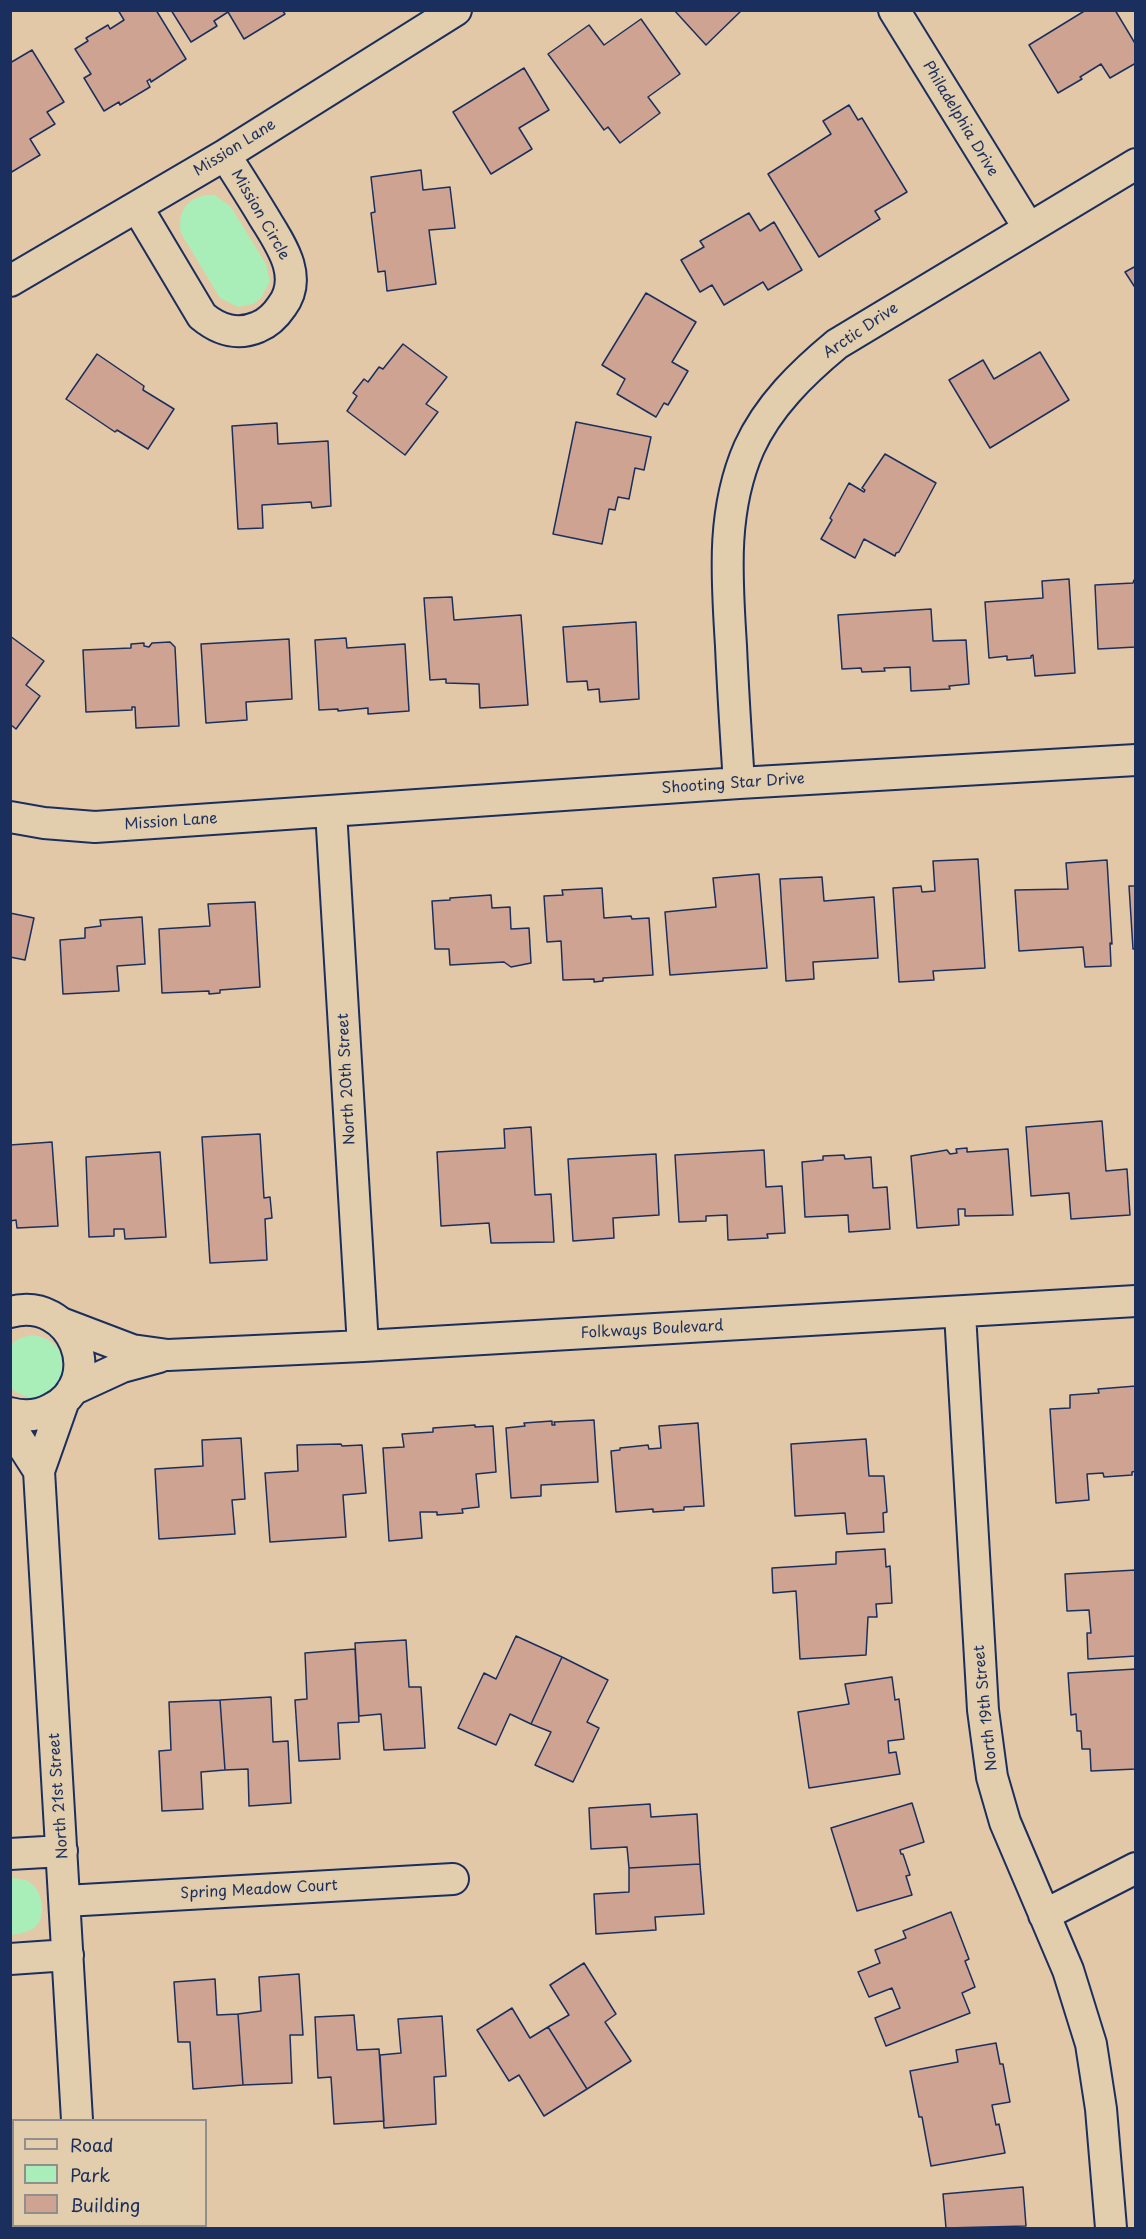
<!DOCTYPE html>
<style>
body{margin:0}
#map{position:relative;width:1146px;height:2239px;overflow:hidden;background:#e3c8a8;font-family:"Playpen Sans",sans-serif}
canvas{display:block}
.frame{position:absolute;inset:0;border:12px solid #1b2f5e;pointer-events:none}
.legend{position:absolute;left:12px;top:2119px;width:195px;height:108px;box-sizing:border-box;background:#e2cdac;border:2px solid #928e8d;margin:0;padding:8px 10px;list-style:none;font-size:18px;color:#1b2f5e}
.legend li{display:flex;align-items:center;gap:12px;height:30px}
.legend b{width:30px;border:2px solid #928e8d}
</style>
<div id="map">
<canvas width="1146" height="2239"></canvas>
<div class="frame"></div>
<ul class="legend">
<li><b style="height:8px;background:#e2cdac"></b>Road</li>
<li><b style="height:16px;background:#a9edb8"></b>Park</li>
<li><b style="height:16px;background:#cea391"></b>Building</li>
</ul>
</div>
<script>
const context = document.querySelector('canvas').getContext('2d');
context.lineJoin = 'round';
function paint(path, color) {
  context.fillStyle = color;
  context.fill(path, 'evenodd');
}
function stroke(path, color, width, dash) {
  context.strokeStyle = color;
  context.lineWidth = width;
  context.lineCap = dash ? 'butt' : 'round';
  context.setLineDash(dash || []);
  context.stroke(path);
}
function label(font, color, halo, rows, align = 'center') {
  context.font = font + ' "Playpen Sans",sans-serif';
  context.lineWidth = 4.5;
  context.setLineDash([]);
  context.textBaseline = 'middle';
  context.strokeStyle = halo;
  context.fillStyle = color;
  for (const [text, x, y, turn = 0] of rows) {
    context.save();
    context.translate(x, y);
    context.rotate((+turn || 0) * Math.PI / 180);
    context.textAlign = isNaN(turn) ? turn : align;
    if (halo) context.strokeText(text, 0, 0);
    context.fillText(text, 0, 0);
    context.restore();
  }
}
const green = new Path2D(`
 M207 195H215L231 207 266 264 270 281 261 298 253 304 238 307 220 298 181 233C177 213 186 198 207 195Z
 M32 1335C92 1343 53 1424 11 1388V1344L20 1338Z
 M13 1878C17 1879 24 1879 28 1881 43 1889 48 1918 34 1928 27 1933 18 1934 11 1935L10 1879Z`);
const building = new Path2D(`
 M118 10H156L186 59 151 82 150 79 147 81 150 87 120 105 119 102 104 111 84 78 91 74 75 49 88 41 86 38 108 25 110 29 124 20Z
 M171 10H282L285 14 244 39 228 12 214 21 217 26 191 42Z
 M674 10H742L706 45Z
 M1086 10H1115L1136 45V63L1110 78 1101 64 1080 77 1082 79 1058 93 1029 45Z
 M641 19 680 74 648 97 660 113 620 143 608 127 604 130 548 54 589 25 604 45Z
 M32 50 64 102 47 112 55 124 30 139 40 155 10 173V63Z
 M524 68 549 110 519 128 532 149 491 174 453 112Z
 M849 105 858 120 862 118 907 192 875 211 880 219 819 257 768 174 831 134 823 121Z
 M421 170 423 190 450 187 455 228 429 230 436 284 387 291 385 271 378 272 371 213 375 212 371 177Z
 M749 213 760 231 774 222 802 270 768 290 763 282 724 305 712 285 700 292 681 260 704 247 700 241Z
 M1136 266V289L1125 272Z
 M646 293 696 322 672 362 688 371 668 405 664 403 656 417 617 394 625 379 602 365Z
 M403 344 447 377 426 404 438 412 405 455 347 411 357 396 353 393 364 379 368 382 379 367 383 369Z
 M1040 352 1069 400 990 448 949 380 983 360 994 379Z
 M97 354 144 386 143 390 174 409 148 449 117 430 115 432 66 399Z
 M576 422 651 437 644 470 635 468 629 499 618 497 615 510 609 509 602 544 553 534Z
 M277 423 278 444 328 441 331 506 312 508 311 502 262 505 263 528 238 529 232 426Z
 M885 454 936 483 899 552 896 553 895 556 864 539 855 558 821 539 832 520 830 518 849 483 864 492 865 490 862 488Z
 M1069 579 1075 673 1035 676 1033 655 1031 656V658L1007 660V656L989 658 985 602 1043 598 1042 581Z
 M1134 580H1136V647L1098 649 1095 585 1133 583Z
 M452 597 454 620 521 615 528 705 480 708 479 684 446 683V679L430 680 424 598Z
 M931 609 933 641 966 640 969 684 949 686 950 689 911 691 910 667 884 668 885 671 862 672 861 668 842 669 838 615Z
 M636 622 639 699 600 702 599 689 588 690 587 681 567 682 563 627Z
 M10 636 44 661 26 685 40 696 16 729 10 724Z
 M346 638 347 648 405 644 409 711 368 714V708L338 711V709L319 710 315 640Z
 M289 639 292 699 246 702 247 720 206 723 201 644Z
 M170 642 175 647 179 726 136 728 135 707H132V710L86 712 83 650 131 648V644L144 643V646L149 647 152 643Z
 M978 859 985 968 933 971 934 980 899 982 893 888 921 886 922 892 935 891 933 861Z
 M1107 860 1112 944 1110 943 1111 966 1085 967 1083 947 1019 951 1015 890 1068 889 1066 863Z
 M759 874 767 968 670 975 665 912 716 907 713 878Z
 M822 877 824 901 874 897 878 958 813 962 814 979 786 981 780 879Z
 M1129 886H1136V949H1133Z
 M602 888 604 918 631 916 632 919 649 918 653 975 603 978V981L594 982V979L563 980 561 941 547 942 544 896 563 895 562 890Z
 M491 895 492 908 510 907 511 929 529 928 531 963 511 967 504 962 450 965 449 949H435L432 901 450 900V898Z
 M255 902 260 987 220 990V993L209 994V991L162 993 159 929 210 926 208 904Z
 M10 913 34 918 25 960 10 957Z
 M142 917 145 964 117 966 119 991 63 994 60 940 85 938V928L101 926 100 920Z
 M1102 1121 1106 1171 1127 1169 1130 1215 1071 1219 1069 1193 1031 1196 1026 1127Z
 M531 1127 535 1195 551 1194 554 1242 491 1243 489 1223 441 1226 437 1152 505 1148 504 1129Z
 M260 1134 264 1198 270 1197 272 1218 265 1219 267 1260 210 1263 202 1137Z
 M52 1142 58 1226 17 1228 16 1220 10 1221V1145Z
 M967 1148V1152L1008 1149 1013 1215 965 1216V1209H958L959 1225 917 1228 911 1156 947 1150 950 1154 957 1153 956 1149Z
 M764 1150 766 1187 782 1186 785 1233 767 1234 768 1238 728 1240 727 1215 706 1216V1221L679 1222 675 1155Z
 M160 1152 166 1237 125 1239 124 1229H114V1236L89 1237 86 1157Z
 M656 1154 659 1215 613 1218 614 1238 573 1241 568 1159Z
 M844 1155 845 1159 871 1157 873 1188 887 1187 890 1229 849 1232 848 1215 805 1217 802 1162 823 1160V1156Z
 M1136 1386V1471L1132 1472V1475L1104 1477 1103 1473 1087 1474 1089 1500 1056 1503 1050 1409 1070 1408V1395L1099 1393 1098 1389Z
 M594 1420 598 1482 541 1485V1496L511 1498 506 1428 525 1426 524 1423 552 1421V1425H555L554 1422Z
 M698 1423 704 1506 684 1507V1510L653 1512V1509L616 1512 611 1451 620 1450V1448L648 1445 649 1449 661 1448 659 1426Z
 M475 1425V1427L493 1426 496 1472 476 1474 479 1507 462 1509 463 1513 437 1515V1512H420L422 1538 389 1541 383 1448 404 1447 402 1434 433 1432V1428Z
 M241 1438 245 1499 232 1500 235 1534 159 1539 155 1469 203 1466 202 1440Z
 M866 1439 869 1476H884L887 1512 883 1513 884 1532 847 1534 845 1513 795 1516 791 1444Z
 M341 1444 342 1446 362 1445 366 1493 343 1495 346 1537 270 1542 265 1473 298 1471 297 1445Z
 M885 1549 886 1567 890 1566 892 1603 876 1604 877 1617H868L866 1655 800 1659 796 1591 773 1593 772 1568 836 1564V1552Z
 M1136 1570V1656L1088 1659 1087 1633H1091L1089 1610 1067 1611 1065 1574Z
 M516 1636 562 1657 531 1724 510 1714 496 1745 458 1728 484 1673 496 1679Z
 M406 1640 409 1687H421L425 1748 384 1750 381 1714 359 1716 355 1643Z
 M355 1649 359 1722 338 1723 340 1759 299 1761 295 1700 307 1699 305 1653Z
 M562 1657 608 1680 587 1722 599 1728 573 1782 535 1765 551 1732 531 1724Z
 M1136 1669V1769L1091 1771 1090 1749H1082L1081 1731H1077L1076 1714 1071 1715 1068 1673Z
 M892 1677 895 1700 899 1699 904 1739 888 1741 889 1753 896 1752 900 1774 809 1788 798 1712 849 1704 845 1684Z
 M271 1697 273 1742 288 1741 291 1803 249 1806 248 1769 225 1770 220 1700Z
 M220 1700 225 1770 201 1772 203 1809 162 1811 159 1751 171 1750 169 1702Z
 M912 1803 924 1842 900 1850 901 1854H903L910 1875 906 1876 912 1895 857 1911 831 1828Z
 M650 1804 651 1817 697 1814 700 1864 629 1868 627 1847 591 1849 589 1808Z
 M700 1864 704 1914 655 1917 656 1930 596 1934 594 1894 629 1892V1868Z
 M951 1912 969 1959 965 1961 975 1987 962 1993 970 2013 886 2046 875 2018 900 2008 892 1988 869 1997 858 1972 880 1963 875 1950 906 1938 903 1931Z
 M584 1963 616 2014 605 2022 631 2061 587 2089 548 2027 569 2015 550 1985Z
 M299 1974 303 2035H290L292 2083 243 2085 238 2014 261 2011 259 1977Z
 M215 1979 217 2015 238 2014 243 2085 193 2089 190 2042H178L174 1982Z
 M512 2008 530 2038 548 2027 587 2089 544 2116 519 2075 509 2081 477 2030Z
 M354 2015 357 2050 379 2049 384 2121 334 2124 331 2077 318 2078 315 2017Z
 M442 2016 446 2076 434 2077 436 2124 384 2128 380 2055 401 2053 398 2019Z
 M996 2043 1000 2064H1003L1010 2102 992 2105 996 2125 999 2124 1005 2153 931 2166 922 2117H919L910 2071 958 2062 956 2050Z
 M1023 2187 1026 2226 946 2228 943 2194Z`);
const street = new Path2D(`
 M894 10 1028 227
 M137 207 202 316C219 330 237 336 258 327 268 323 276 315 282 306 305 275 278 241 262 214 250 194 237 174 225 155
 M10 281 225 155 456 10
 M739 783C736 738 733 692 731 646 727 579 721 512 749 448 768 406 802 373 837 344L1136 164
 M331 811 363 1346
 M10 817 44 823 95 827 739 783 1136 760
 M10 1312C73 1295 107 1381 51 1409 38 1416 24 1417 10 1413
 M960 1313 983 1710 992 1777 1005 1822 1068 1970 1091 2044 1101 2109 1111 2228
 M61 1323 132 1350 168 1355 363 1346 1136 1301
 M72 1390 122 1367 159 1357
 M63 1403 39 1471 77 2120
 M10 1426 39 1471
 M10 1854 62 1851
 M65 1901 453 1879
 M1044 1915 1136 1868
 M10 1959 68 1955
 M83 2226 84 2228`);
const streetNames = [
 ["Philadelphia Drive",960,119,59],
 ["Mission Lane",235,148,-32],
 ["Mission Circle",260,215,60],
 ["Arctic Drive",861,331,-34],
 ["Shooting Star Drive",733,784,-4],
 ["Mission Lane",171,822,-4],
 ["North 20th Street",347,1079,-93],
 ["Folkways Boulevard",652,1330,-3],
 ["North 19th Street",986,1708,-96],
 ["North 21st Street",59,1796,-94],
 ["Spring Meadow Court",259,1890,-3]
];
paint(green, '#a9edb8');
paint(building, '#cea391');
stroke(building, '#1b2f5e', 1.5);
stroke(street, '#1b2f5e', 34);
stroke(street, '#e2cdac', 30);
label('15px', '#1b2f5e', '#e2cdac', streetNames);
</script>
